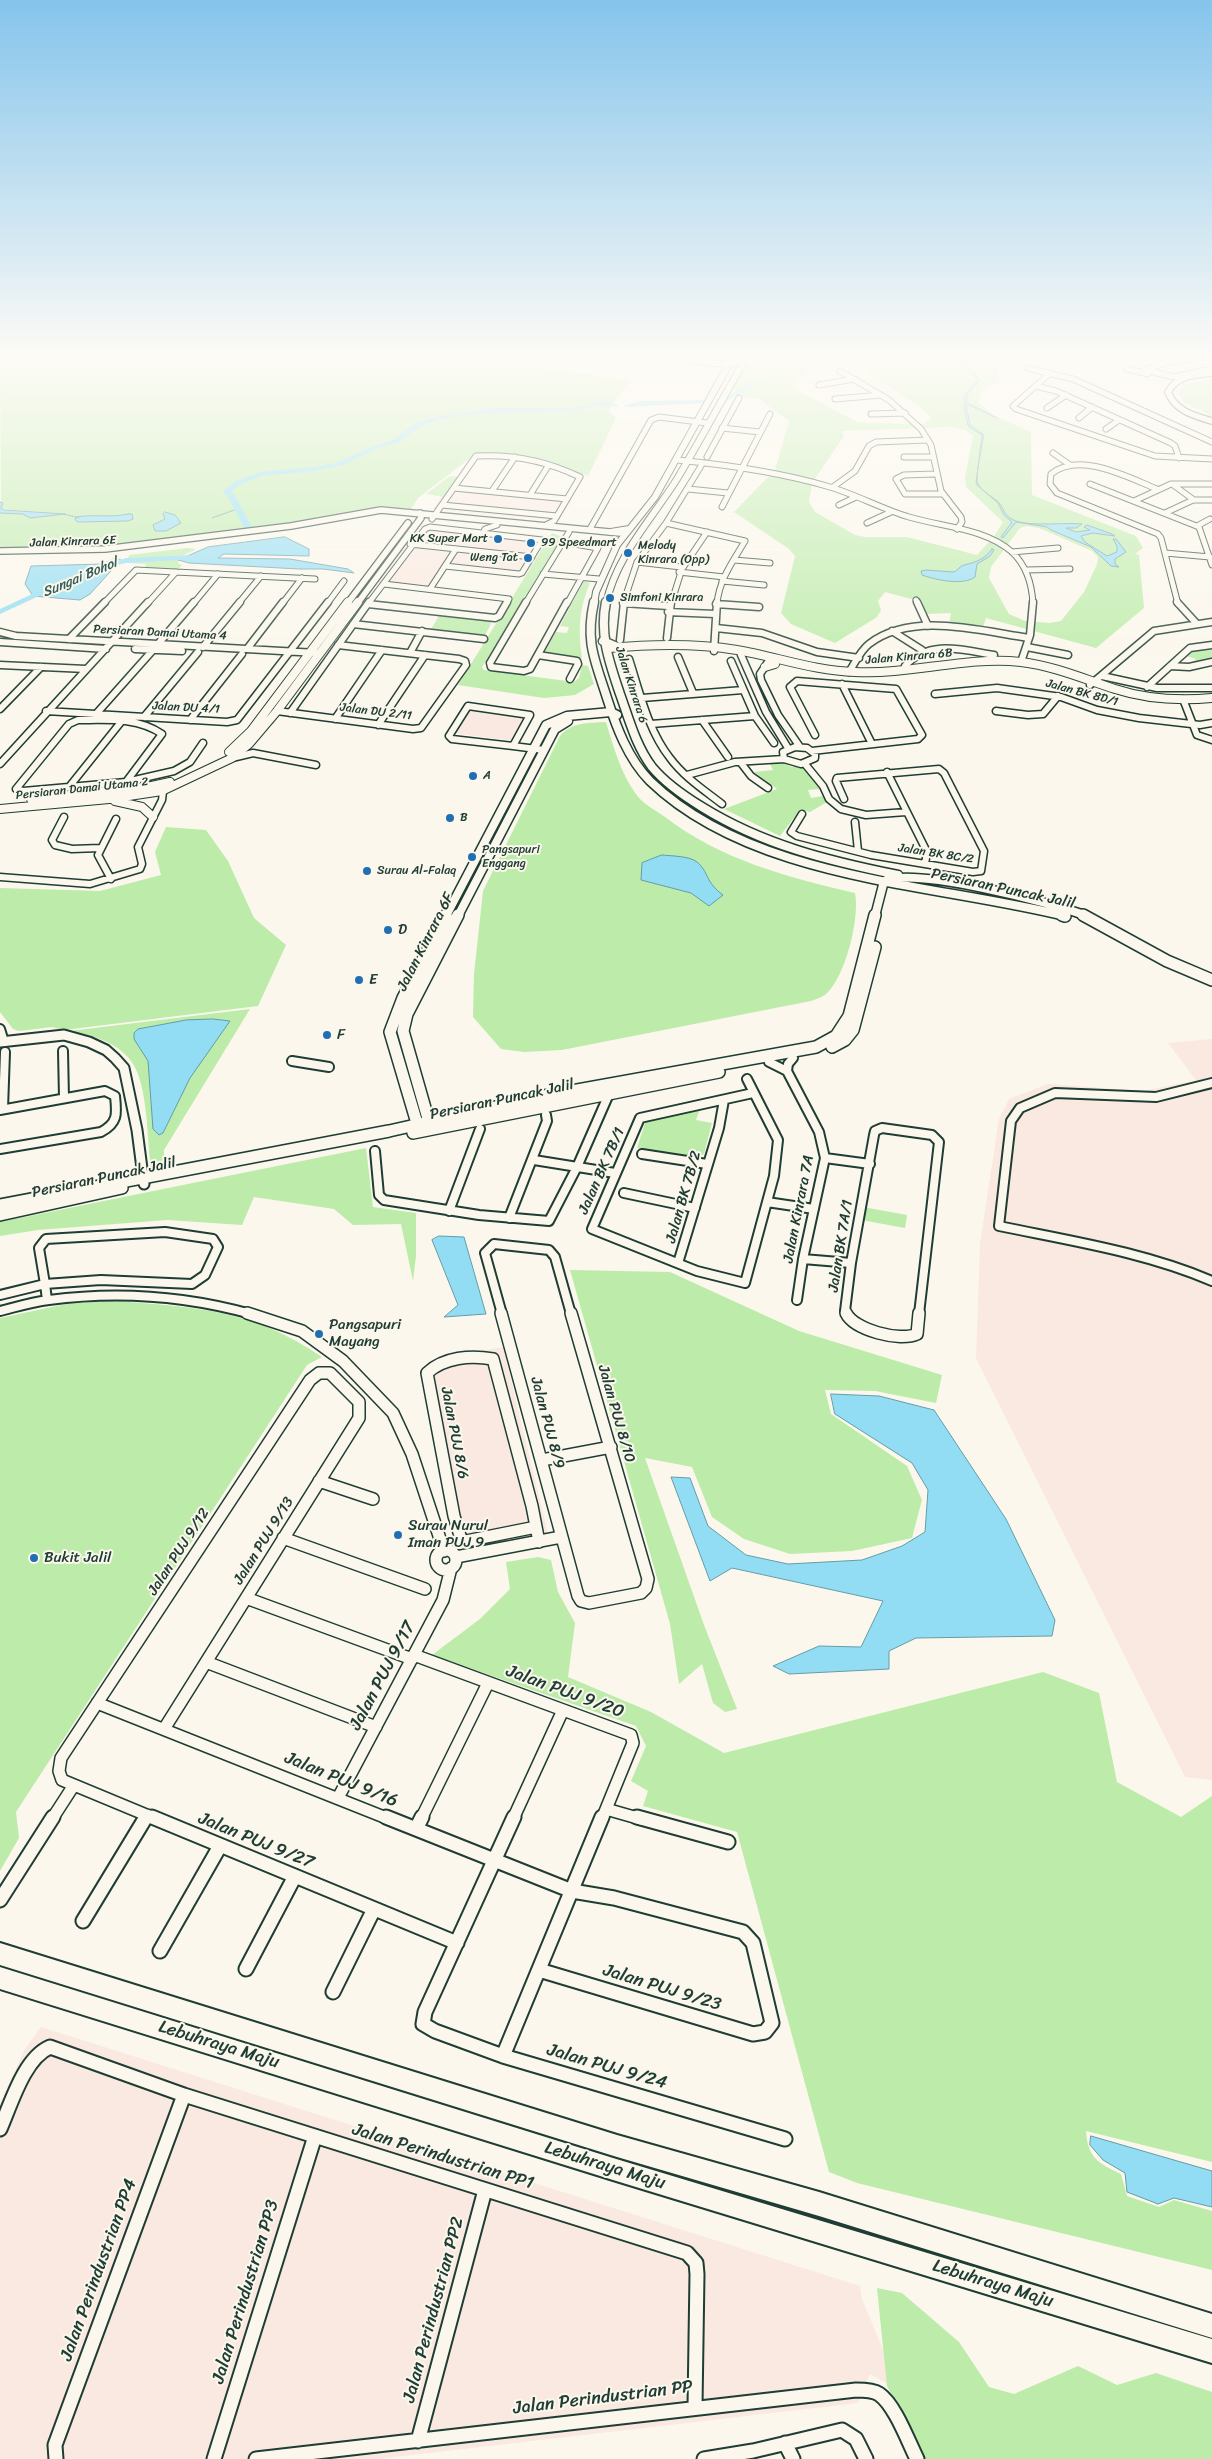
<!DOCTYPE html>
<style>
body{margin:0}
canvas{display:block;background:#fbf7ec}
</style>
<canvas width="1212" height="2459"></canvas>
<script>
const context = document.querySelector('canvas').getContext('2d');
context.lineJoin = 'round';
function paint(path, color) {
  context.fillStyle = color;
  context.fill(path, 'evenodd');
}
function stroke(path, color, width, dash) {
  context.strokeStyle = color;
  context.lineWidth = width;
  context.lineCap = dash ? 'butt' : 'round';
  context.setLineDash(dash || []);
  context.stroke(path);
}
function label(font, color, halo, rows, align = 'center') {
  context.font = font + ' Sriracha,sans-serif';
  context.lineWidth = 4;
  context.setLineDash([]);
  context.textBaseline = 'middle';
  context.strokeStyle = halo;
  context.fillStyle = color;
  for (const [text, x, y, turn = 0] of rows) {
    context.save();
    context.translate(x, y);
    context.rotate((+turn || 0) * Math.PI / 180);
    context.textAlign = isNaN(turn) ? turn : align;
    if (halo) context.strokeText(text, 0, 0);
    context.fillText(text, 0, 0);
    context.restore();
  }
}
const built = new Path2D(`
 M448 486 573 499 559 521 432 509Z
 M421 523 550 536 525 576 446 568 432 589 377 583Z
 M468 708 527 716 514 741 453 733Z
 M1212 1039V1780L1185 1777 976 1358 980 1244 999 1119 1009 1099 1048 1084 1144 1091 1196 1080 1168 1043Z
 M503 1347 548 1534 468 1549 453 1543 421 1376 434 1359Z
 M41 2027 860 2286 862 2299 900 2391 870 2374 858 2403 378 2459H0V2103L25 2049Z`);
const green = new Path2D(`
 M0 357H352L416 362 509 363 630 380 608 411 616 418 588 476 529 457 479 454 474 455 418 498 411 509 381 507 285 524 100 547H0V513L23 514 32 518 65 514 1 509Z
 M752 357H1028L1008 359 997 366 1000 382 993 384 980 392 979 403 995 416 1031 432 1032 495 1136 536 1143 548 1135 554 1139 555 1144 608 1096 648 986 618 982 630 949 625 951 613 926 614 921 599H911L885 592 878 601 881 610 877 617 835 643 791 624 781 613 795 556 789 549 734 512 775 470 789 421 759 399 743 397 732 388ZM828 362 853 364 917 405 932 418 924 424 859 423 793 388 791 383 818 364ZM951 427 966 430 973 436 965 477 966 487 1003 522 995 535 977 555 907 537H865L855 535 815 512 809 502 812 483 844 436 842 431ZM1027 526 1039 528 1092 551 1098 557 1097 564 1084 592 1061 621 1050 623 1025 621 1009 614 989 578 991 567 1020 528Z
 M1212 378V416L1185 403 1179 393 1184 385Z
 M450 476 458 477 444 497 426 494Z
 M552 533 563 537 482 667 484 670 574 682 579 678 582 665 588 666 594 684 575 695 544 698 458 685Z
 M188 548 196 549 179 558 178 563 182 565 178 570 144 569 146 564 127 563 129 555Z
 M584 581 590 583C579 609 578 629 582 658L549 654 545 652 556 632 567 633 569 627 560 626Z
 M440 614 493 620 484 637 430 631Z
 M1212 647V658L1210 659 1191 664 1196 659 1186 656 1193 649Z
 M606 722C614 748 622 778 640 799 647 806 657 811 665 817 721 860 787 877 855 893 860 917 846 974 828 992 824 997 816 999 811 1001L562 1050 524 1052 501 1049 473 1017 474 974 483 891 560 736C572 722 588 723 606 722Z
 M778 761 792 767H804L820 789 808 790 811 798 823 796 827 802 810 812 800 810 780 836 724 809 777 789 754 772 773 770 769 762Z
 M166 827 206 830 228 861 254 918 286 945 258 1006 64 1030 52 1027 19 1031 13 1029 0 1012V888L100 891 161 875 155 852Z
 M250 1009 164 1150V1161L155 1162 150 1160C147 1133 147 1082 131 1061 117 1042 92 1035 70 1031Z
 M700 1109 696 1120 712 1123 704 1154 699 1157 637 1148 645 1123 649 1119Z
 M366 1148 373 1207 416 1213V1256L413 1281 401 1224 353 1225 334 1209 254 1197 242 1225 167 1220 38 1230 0 1236V1222Z
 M863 1207 907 1215 905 1228 861 1220Z
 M570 1270 670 1272 799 1331 942 1375 936 1403 875 1391 825 1390 831 1414 907 1466 922 1500 912 1538 852 1551 790 1554 744 1539 712 1517 692 1467 645 1458 704 1625 737 1709 725 1712 713 1703 702 1664 679 1684 670 1624Z
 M114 1301C195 1307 252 1309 322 1357L307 1365 16 1812 19 1838 0 1871V1318L71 1303Z
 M538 1557 551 1560 558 1592 575 1623 568 1677 651 1712 724 1753 1043 1672 1099 1693 1117 1782 1181 1817 1212 1796V2162L1086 2131C1088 2158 1098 2163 1121 2174L1127 2196 1159 2207 1174 2200 1212 2211V2270L857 2183 829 2172 737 1832 643 1806 648 1791 631 1781 646 1746 636 1726 432 1655 480 1619 510 1589 506 1562Z
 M877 2288 902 2293 959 2342 989 2387 1014 2394 1078 2366 1117 2385 1156 2373 1212 2392V2459H925L887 2386Z`);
const water = new Path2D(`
 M945 357 960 361 991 363 962 362 980 380 968 393 966 402 997 418 966 404 970 425 984 435C982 443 976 475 977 481 979 490 990 495 996 500 1003 505 1003 513 1010 518 1023 528 1064 522 1082 524L1076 528H1066L1076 532 1090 530 1084 527 1087 525 1112 534 1115 536 1093 533 1081 536 1085 542 1107 556 1117 552V546L1113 539H1116L1126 552 1115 559V564L1119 567 1111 566 1091 547 1051 530 1047 527 1016 522 1003 538 1001 537 1012 522 1004 515 998 503 976 484 982 435 968 426 964 407V395L978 380 961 363Z
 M0 502 3 503 1 508 4 510 65 514 30 518 23 514 0 513Z
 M165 512 175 515 181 523 166 531H155L153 525 165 519 163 514Z
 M128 514H132L133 519 128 521 78 522 75 520 76 517C93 514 111 518 128 514Z
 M285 537 309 549V556L224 554 218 558 290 559 348 569 354 573 323 569H299L189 563 178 560 208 547Z
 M992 549 994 550 990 556 977 564 975 577C963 586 936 580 922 575L921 571 926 570 954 572C958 570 960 566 964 565 976 562 984 560 992 549Z
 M116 558 121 560 90 594 80 600 33 596 25 584 31 566 102 564Z
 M662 855C671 856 690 856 697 862 709 872 705 882 723 895L709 906 691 893 641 880 642 863Z
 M213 1019 230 1021 190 1078 163 1133 159 1135 153 1129 148 1061 134 1039V1033L138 1029 186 1020Z
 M439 1236 464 1237 486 1314 444 1317 458 1305 432 1240Z
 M831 1394 879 1396 934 1410 1006 1519 1055 1620 1052 1636 916 1638 889 1651V1669L789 1674 773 1666 819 1646 861 1647 883 1601 732 1568 710 1581 671 1477 690 1478 708 1526 746 1555 788 1564 862 1560 902 1546 925 1532 928 1490 912 1463 835 1414Z
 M1091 2136 1212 2171V2207L1174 2198 1158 2204 1127 2192 1125 2173 1103 2160 1090 2145Z`);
const stream = new Path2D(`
 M64 514 79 518
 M212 518 237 509`);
const river = new Path2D(`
 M761 379 766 380 743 391 728 401 723 400 740 388Z
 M703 400 706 402 705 403 627 407 624 405 643 401Z
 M604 401 619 405 616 407 597 406 564 412 475 414 441 419 421 426 398 443 378 448 343 465 315 471 263 476 241 484 231 491C241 502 245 518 254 530L250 532H247C238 518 233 503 223 491L236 481 260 472 315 467 338 462 374 446 393 440 416 423 440 416 493 408H570Z
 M194 555H197V559L126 563 105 568 101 566 126 558Z
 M45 588 52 590 0 614V609Z`);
const minorFar4 = new Path2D(`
 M687 357 686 361 734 365 742 357
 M1027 368 1073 379 1212 442
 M1127 369 1148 374
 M1145 370 1174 377 1212 369
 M840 371 889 400 921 429 931 445 941 491 961 517 962 522 957 529
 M1144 371 1164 363 1204 357
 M1049 374 1013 406 1016 409 1155 456 1212 459
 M819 385 854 379
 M1036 386 1056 391 1171 443 1175 446 1179 458
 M835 399 881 395
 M1047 408 1066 395
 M871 414 905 413
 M1079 418 1092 407
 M722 428 760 432
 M1106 429 1119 420
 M1053 453 1070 465
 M707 457 739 398
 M904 457H933
 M677 460C729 465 780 472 830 487 857 495 882 509 909 517 942 527 985 528 1012 552 1027 566 1032 584 1033 604
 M935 474 904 475 896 479 905 494H942
 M1090 484 1199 527 1212 565
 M1172 484 1194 500
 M833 487 855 471 869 446 876 442 928 440
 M454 488 567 499
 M688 489 728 493
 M1157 489C1127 477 1080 451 1051 474L1050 484 1057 493 1158 534 1161 538 1178 604
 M492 491 515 457
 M530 495 548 466
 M1134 501 1171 484H1212
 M442 505 557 516
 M839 505 856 497
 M722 507 770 414
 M1165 513 1193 500H1212
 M432 519 476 456C512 454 547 461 580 477L554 521 546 525
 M666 523 745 541C733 561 719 580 717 604
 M867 523 891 512
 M1197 526 1210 519
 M590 529 651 420 659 417 707 423
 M483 533 485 529 497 525
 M563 542 598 548 567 604
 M410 544 532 557
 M1012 552 1058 548
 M1165 553 1210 557
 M734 560 770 563
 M637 562 681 567
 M1026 570 1070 569
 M679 572 724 577
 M543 574 599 579
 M722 581 764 585
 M384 584 509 599 506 604
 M430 589 456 549
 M916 600 918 604
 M623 603 631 604
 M103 604 136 570 315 579
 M147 604 176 572
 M193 604 218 574
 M238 604 261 576
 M282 604 302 578
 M327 604 344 581
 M368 604 425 529 430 527 542 540 522 573 519 574 445 566
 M525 604 569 532
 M623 604 637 562 666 523 701 466
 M671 604 682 569 707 532`);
const minorFar3 = new Path2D(`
 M526 602 490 663 491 667 524 671 530 669 567 602
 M917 602 928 626
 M1177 602 1197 624
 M623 603 668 606
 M368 604 495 618 499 616 507 602
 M716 604 759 607
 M668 612 715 614
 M353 624 484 639
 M716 628 762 633 817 652 859 658
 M892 631 922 650
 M0 632 16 636 317 653
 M667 638 671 602
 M69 639 105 602
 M620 640 624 602
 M0 642 106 649
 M158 644 194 602
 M203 647 240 602
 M1027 647 1068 655
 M135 649 182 651
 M247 649 283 602
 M714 651 717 602
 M410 653 422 631
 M538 655 577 661 578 664 570 679
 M741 655 766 712 788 748
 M678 657 693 693
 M629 659C640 693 648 730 670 758 684 777 704 790 722 804
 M731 661 755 716 774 743
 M768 662 760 674 761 680 778 715 800 747
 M1021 662 1030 635 1033 602
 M0 665 86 669
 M905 666C929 639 963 650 994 655
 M1170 666 1189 667 1212 662
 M849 672C855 663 860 651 869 644 912 611 980 631 1029 638
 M1102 676 1157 688H1212
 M842 684 872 744
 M1090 685 1154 631 1212 622
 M1147 687 1190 648 1212 645
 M935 694 997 688 1061 697 1097 710 1139 718 1200 725 1212 723
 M642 698 743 690
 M1183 699 1197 735 1212 740
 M468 706 530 715 513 746 452 739 449 736Z
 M0 709 41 667
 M46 711 227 722 237 720 328 602
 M277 711 413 729 421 728 466 665 465 661 459 659 338 645
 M996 711 1028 715 1043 714 1058 696
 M290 713 369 602
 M96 714 153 650
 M144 717 198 652
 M335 719 382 650
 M78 720C107 720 137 717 162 734L126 782 23 791 16 789 69 724Z
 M190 720 242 654
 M702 720 728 757
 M651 724 755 716
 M378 725 425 655
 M513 746 544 750
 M795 747 807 748 815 754V758L801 764 784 759 783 752Z
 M812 751 918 739 922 735 896 689 797 681 790 687 815 735
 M232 758 253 753 316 765
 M741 763 751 776 768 788
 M0 764 148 602
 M805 764 823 786 829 799 841 809 866 815 906 812
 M887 772 927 852 925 864
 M687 775 735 762 784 759
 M126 782 174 771 190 762 203 743
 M69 787 121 722
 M124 789 126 782
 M802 814 791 832 797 836 871 855 973 872 981 871 984 851 944 773 939 769 837 778 836 781 844 799
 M64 817 52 840 55 845 72 849 100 848
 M855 822 858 851
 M0 877 90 884 140 869 142 864 138 847 162 800 164 784
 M111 879 98 855 116 819`);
const minorFar2 = new Path2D(`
 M0 1029 4 1042
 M63 1051 64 1098
 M292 1061 329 1067
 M769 1062 787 1071 819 1132 825 1158 803 1259 797 1300
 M787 1071 788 1064 793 1058
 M747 1079 778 1140 774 1176 745 1283 697 1271 592 1229 640 1118 753 1093
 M1212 1083 1156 1097 1055 1093 1020 1108 1011 1121 999 1226C1071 1241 1144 1252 1212 1281
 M3 1109 5 1052
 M0 1110 105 1091 115 1096C117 1114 118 1123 101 1132L0 1149
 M375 1151 379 1195 384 1200 479 1215 549 1221 577 1167 609 1094
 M642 1154 707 1164
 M825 1158 870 1164
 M534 1160 615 1173
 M624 1193 695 1208
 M767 1202 814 1209
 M449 1211 480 1129
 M509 1218 547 1121 546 1115
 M165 1232 213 1239 218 1247 205 1275 192 1284 101 1280 45 1284 39 1248 46 1239Z
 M803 1259 851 1263
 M678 1263 719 1128 724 1100
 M45 1284 47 1300
 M0 1295 45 1284
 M0 1311C16 1307 32 1302 49 1300 116 1291 186 1296 251 1314
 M502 1314 485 1253 494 1244 549 1250 555 1257 571 1314
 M847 1314 845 1311 851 1263 874 1135 875 1131 882 1128 932 1135 939 1142 919 1314`);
const minorFar1 = new Path2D(`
 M247 1313 302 1331 343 1361 393 1413 412 1454 444 1551
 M501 1313 578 1596 581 1601 589 1603 641 1593 646 1588 648 1579 571 1313
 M846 1313C854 1330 900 1342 917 1334L919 1313
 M542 1460 611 1447
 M319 1481 373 1499
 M536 1527 466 1541 461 1539 454 1516 427 1373C444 1357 471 1355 493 1359L532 1506 539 1542
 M283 1538 425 1589
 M436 1560a10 10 0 1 1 20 0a10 10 0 1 1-20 0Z
 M456 1557 561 1537
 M246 1598 412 1659
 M414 1655 631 1735 633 1743 602 1819
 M206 1662 376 1727
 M97 1703 389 1819
 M338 1798 443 1600 451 1568
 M606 1809 641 1819
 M52 1819 74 1785
 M145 1819 147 1815
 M156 1819 62 1780 59 1771 61 1758 310 1380 319 1373H330L359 1402V1418L164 1729
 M421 1819 488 1683
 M513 1819 563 1710`);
const minor = new Path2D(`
 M152 1817 457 1943
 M386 1817 572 1891 614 1898 743 1932 753 1943 772 2023 765 2032 753 2034 539 1970
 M514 1817 425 2012 423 2024 435 2031 503 2056 785 2139
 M637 1817 728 1842
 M416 1829 422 1817
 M0 1900 53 1817
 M83 1921 146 1817
 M160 1951 220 1846
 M246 1969 295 1876
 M333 1992 374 1909
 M503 2056 602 1817
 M0 2129C11 2104 24 2058 50 2047L184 2095 687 2253 696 2263 697 2274 695 2406
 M418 2441 485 2190
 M785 2443 793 2459
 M56 2459 55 2445 184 2095
 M214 2459 315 2136
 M256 2459 856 2390C863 2390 873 2390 879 2394 895 2405 908 2441 917 2459
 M704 2459 753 2451 842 2430 856 2439 866 2459`);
const tertiaryFar2 = new Path2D(`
 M1212 373C1195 375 1177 375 1168 392 1175 411 1195 416 1212 421
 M0 551 105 549 291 526 381 510 620 533
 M347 604 408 523
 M357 604 421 518 420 513`);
const tertiaryFar1 = new Path2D(`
 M609 648C652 644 695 643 737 650 777 657 815 671 855 672 911 675 965 656 1021 662 1054 666 1084 679 1115 689 1146 699 1179 701 1212 698
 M765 667 775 664
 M229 752 251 731 348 602
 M31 799 147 787 170 782
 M115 801 142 807 153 817
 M0 809 109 799 162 791 232 758 249 744 277 711 358 602`);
const tertiary = new Path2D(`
 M0 1042 64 1035 89 1042 106 1050 115 1058 124 1068 137 1130 144 1184`);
const secondaryFar2 = new Path2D(`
 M611 532 629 529
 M594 604 596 592 617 545 655 497 733 357
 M606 604C616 556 652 519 677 479 701 439 723 397 747 357`);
const secondaryFar1 = new Path2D(`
 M594 602C585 642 595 660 607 698 616 726 628 759 650 781 753 880 932 883 1065 916
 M606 602C599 635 610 664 620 694 629 719 636 746 652 767 666 784 684 796 702 807 763 845 829 861 898 875
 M603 641 617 647
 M446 916 546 725 567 716 611 712 617 715
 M458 916 555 729 568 721
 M875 916 884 881C914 867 1052 902 1086 916`);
const secondary = new Path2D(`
 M1062 915 1065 916
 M1083 915 1167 961 1212 980
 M832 1047 845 1040 853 1030 875 947
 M431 1129 403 1031 407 1014 458 915
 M419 1130 390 1032 403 998 446 915
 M413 1133 719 1072
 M0 1205 389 1131 544 1096 816 1047 836 1036 849 1016 875 915
 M0 1215 122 1188`);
const motorway = new Path2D(`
 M0 1943 617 2135 819 2192 1212 2314V2338L819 2216 617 2157 0 1965Z
 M0 1967 613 2158 1212 2339V2363L613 2180 0 1989Z`);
const markers = [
 [498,539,5,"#1f6fb2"],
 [531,543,5,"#1f6fb2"],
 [628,553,5,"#1f6fb2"],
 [528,558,5,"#1f6fb2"],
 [610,598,5,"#1f6fb2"],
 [473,776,5,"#1f6fb2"],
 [450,818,5,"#1f6fb2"],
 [472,857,5,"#1f6fb2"],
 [367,871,5,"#1f6fb2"],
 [388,930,5,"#1f6fb2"],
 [359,980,5,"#1f6fb2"],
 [327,1035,5,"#1f6fb2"],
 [319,1334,5,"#1f6fb2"],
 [398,1535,5,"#1f6fb2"],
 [34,1558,5,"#1f6fb2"]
];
const farPoinames = [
 ["KK Super Mart",488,539,"right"],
 ["99 Speedmart",541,543],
 ["Melody",638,546],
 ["Kinrara (Opp)",638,560],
 ["Weng Tat",518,558,"right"],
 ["Simfoni Kinrara",620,598],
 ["A",483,776],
 ["B",460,818],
 ["Pangsapuri",482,850],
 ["Enggang",482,864],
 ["Surau Al-Falaq",377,871]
];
const farStreetnames = [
 ["Jalan Kinrara 6E",73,542,-2],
 ["Persiaran Damai Utama 4",160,633,3],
 ["Jalan Kinrara 6B",909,657,-5],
 ["Jalan Kinrara 6",631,685,72],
 ["Jalan BK 8D/1",1082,693,15],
 ["Jalan DU 4/1",186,708,3],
 ["Jalan DU 2/11",376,712,7],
 ["Persiaran Damai Utama 2",82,789,-6],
 ["Jalan BK 8C/2",936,854,9]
];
const farWaternames = [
 ["Sungai Bohol",80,578,-23]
];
const streetNames = [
 ["Persiaran Puncak Jalil",1003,889,12],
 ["Jalan Kinrara 6F",426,942,-63],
 ["Persiaran Puncak Jalil",502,1100,-12],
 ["Jalan BK 7B/1",602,1171,-66],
 ["Persiaran Puncak Jalil",104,1178,-12],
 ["Jalan BK 7B/2",684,1197,-74],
 ["Jalan Kinrara 7A",799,1209,-79],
 ["Jalan BK 7A/1",841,1246,-81],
 ["Jalan PUJ 8/10",616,1414,74],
 ["Jalan PUJ 8/9",547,1423,75],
 ["Jalan PUJ 8/6",454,1433,79],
 ["Jalan PUJ 9/13",264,1541,-58],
 ["Jalan PUJ 9/12",179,1552,-57]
];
const poiNames = [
 ["D",398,930],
 ["E",369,980],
 ["F",337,1035],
 ["Pangsapuri",329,1325],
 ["Mayang",329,1342],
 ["Surau Nurul",408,1526],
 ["Iman PUJ 9",408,1543],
 ["Bukit Jalil",44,1558]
];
const nearStreetnames = [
 ["Jalan PUJ 9/17",383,1676,-62],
 ["Jalan PUJ 9/20",565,1692,20],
 ["Jalan PUJ 9/16",341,1780,22],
 ["Jalan PUJ 9/27",256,1841,22],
 ["Jalan PUJ 9/23",662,1988,17],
 ["Lebuhraya Maju",219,2045,17],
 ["Jalan PUJ 9/24",607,2067,16],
 ["Jalan Perindustrian PP1",443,2157,17],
 ["Lebuhraya Maju",605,2166,17],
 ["Jalan Perindustrian PP4",99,2270,-70],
 ["Lebuhraya Maju",993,2284,17],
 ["Jalan Perindustrian PP3",246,2292,-73],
 ["Jalan Perindustrian PP2",434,2310,-75],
 ["Jalan Perindustrian PP",603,2398,-7]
];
paint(built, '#fae9e0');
paint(green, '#bdecaa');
paint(water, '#92ddf3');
stroke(water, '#649da7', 1);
stroke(stream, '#649da7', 1);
paint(river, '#92ddf3');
stroke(minorFar4, '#1f3d34', 7);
stroke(minorFar3, '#1f3d34', 9);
stroke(minorFar2, '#1f3d34', 12);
stroke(minorFar1, '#1f3d34', 14);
stroke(minor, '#1f3d34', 17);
stroke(tertiaryFar2, '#1f3d34', 8);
stroke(tertiaryFar1, '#1f3d34', 10);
stroke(tertiary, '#1f3d34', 13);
stroke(secondaryFar2, '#1f3d34', 8);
stroke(secondaryFar1, '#1f3d34', 11);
stroke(secondary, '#1f3d34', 14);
stroke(motorway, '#1f3d34', 4);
stroke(minorFar4, '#fbf7ec', 5);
stroke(minorFar3, '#fbf7ec', 6);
stroke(minorFar2, '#fbf7ec', 8);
stroke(minorFar1, '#fbf7ec', 11);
stroke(minor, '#fbf7ec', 13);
stroke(tertiaryFar2, '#fbf7ec', 5.5);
stroke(tertiaryFar1, '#fbf7ec', 8);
stroke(tertiary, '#fbf7ec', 9);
stroke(secondaryFar2, '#fbf7ec', 6);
stroke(secondaryFar1, '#fbf7ec', 8);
stroke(secondary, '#fbf7ec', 11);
paint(motorway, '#fbf7ec');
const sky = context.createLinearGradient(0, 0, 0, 701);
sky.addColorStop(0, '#85c4ec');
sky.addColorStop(0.51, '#fdfbf6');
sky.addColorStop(1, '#fdfbf600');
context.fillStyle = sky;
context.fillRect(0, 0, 1212, 701);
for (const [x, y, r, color] of markers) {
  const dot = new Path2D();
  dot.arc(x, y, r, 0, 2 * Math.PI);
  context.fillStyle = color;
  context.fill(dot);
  stroke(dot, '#fbf7ec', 2);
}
label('12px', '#1f3d34', '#fbf7ec', farPoinames, 'left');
label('12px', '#1f3d34', '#fbf7ec', farStreetnames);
label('italic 14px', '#365d5a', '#fbf7ec', farWaternames);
label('15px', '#1f3d34', '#fbf7ec', streetNames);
label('15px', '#1f3d34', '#fbf7ec', poiNames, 'left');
label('18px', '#1f3d34', '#fbf7ec', nearStreetnames);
</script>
